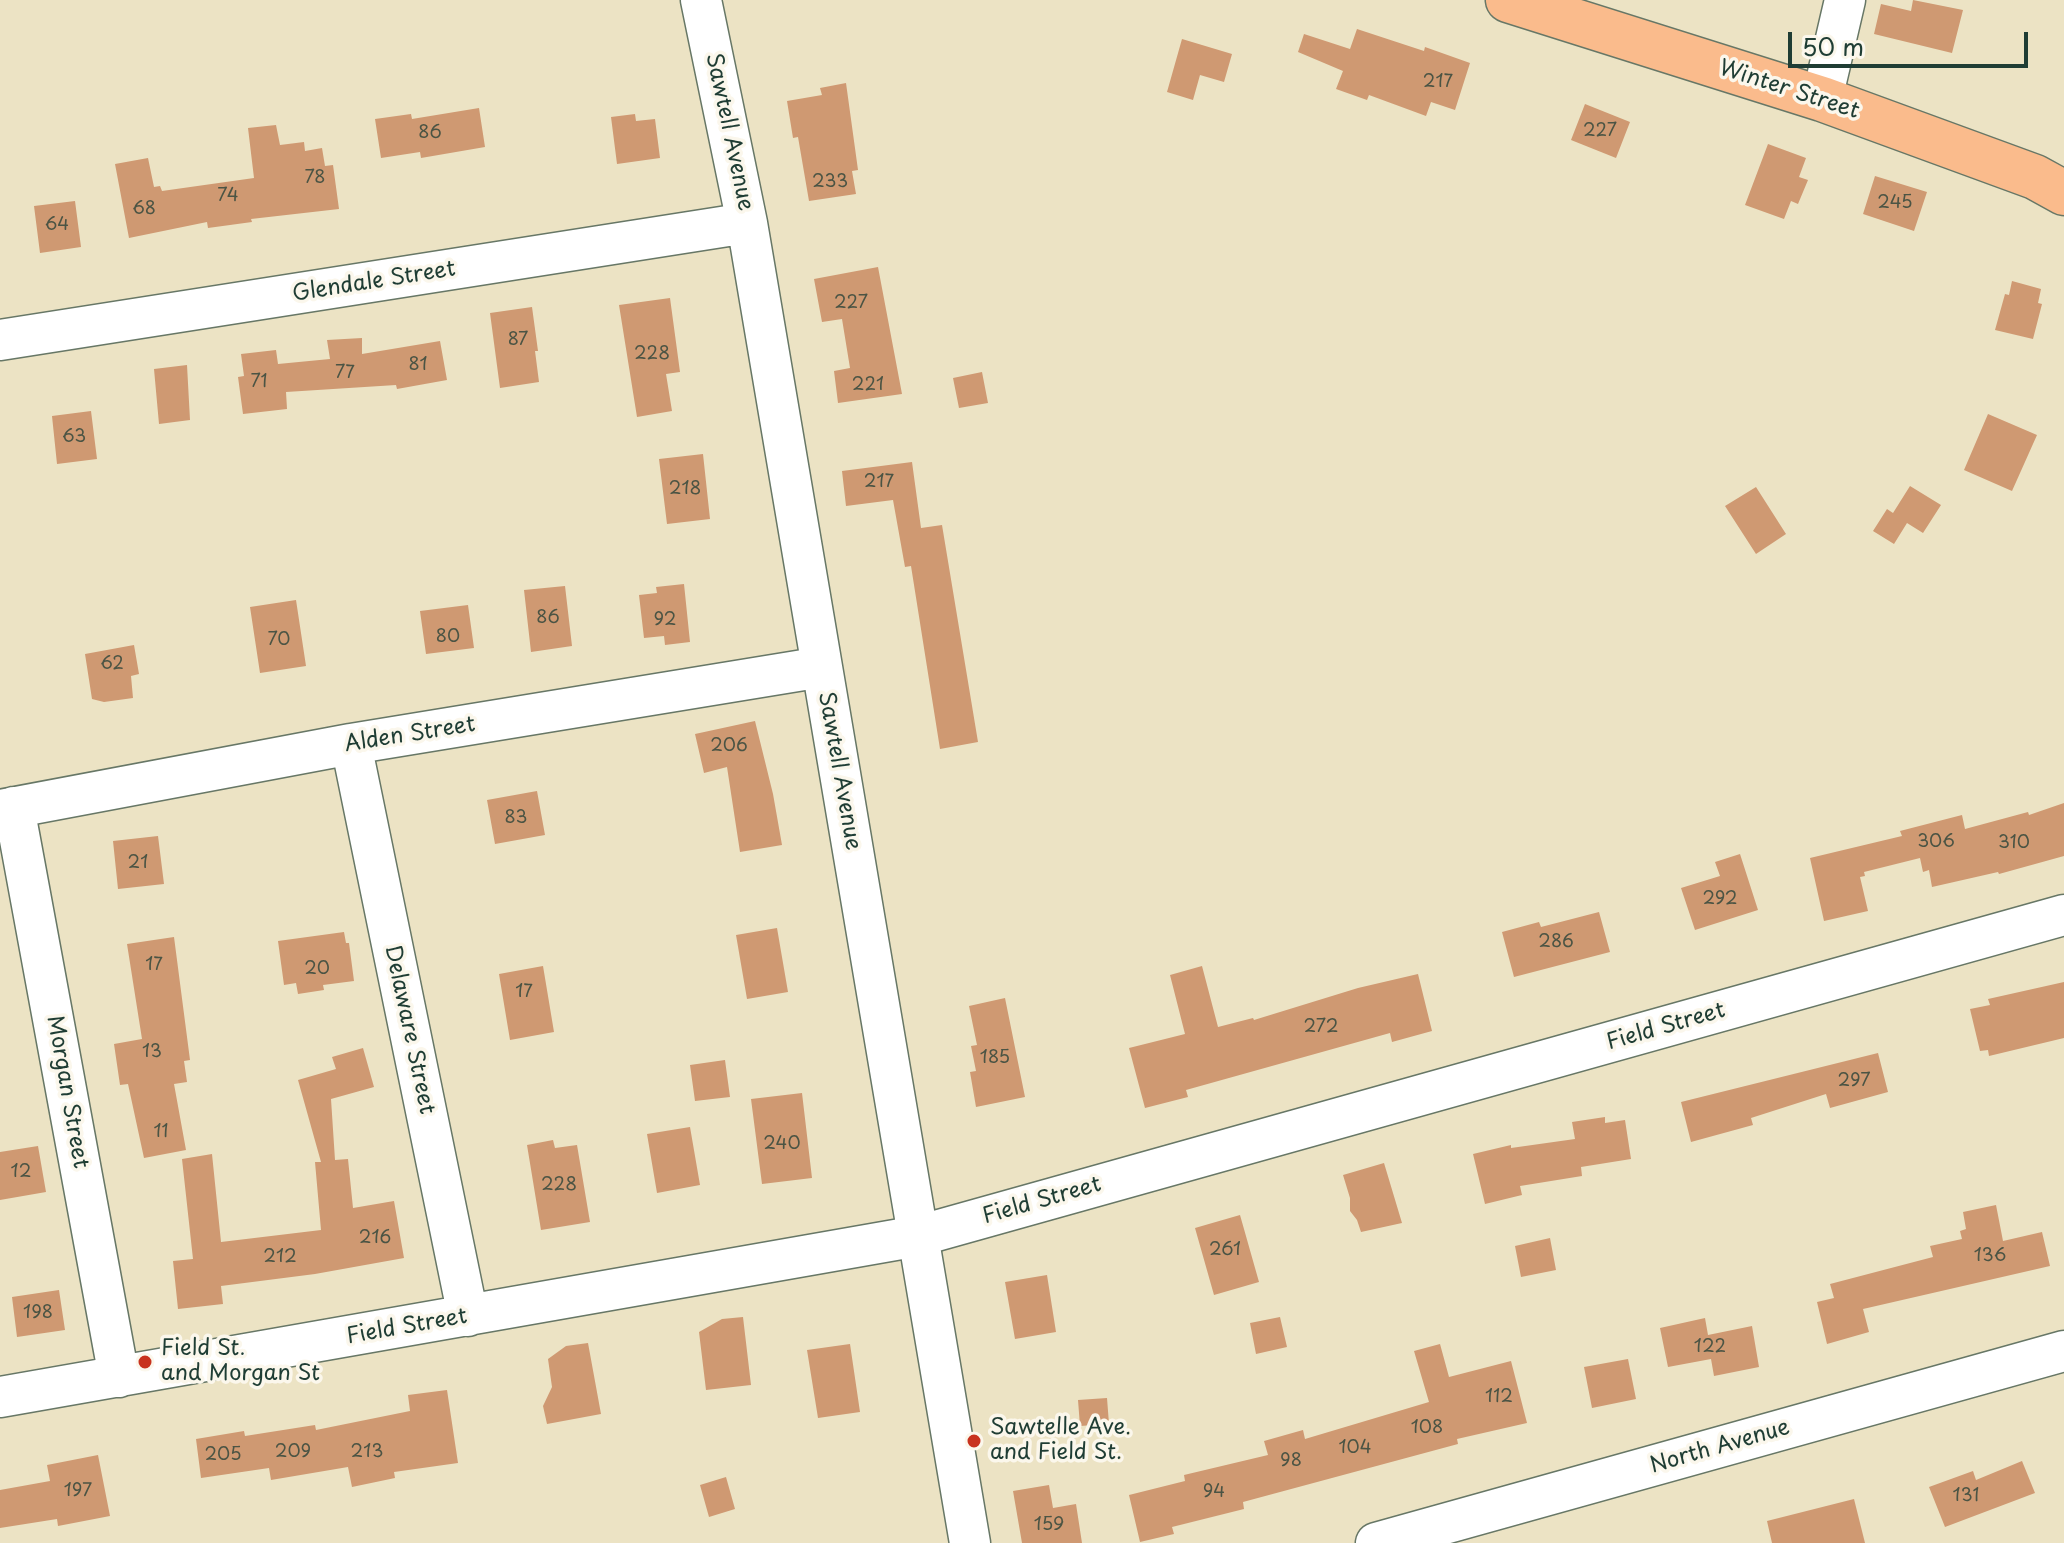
<!DOCTYPE html>
<style>
body{margin:0}
#map{position:relative;width:2064px;height:1543px;overflow:hidden;background:#ece3c4;font-family:"Playpen Sans",sans-serif}
canvas{display:block}
.scale{position:absolute;left:1788px;top:32px;width:240px;height:36px;box-sizing:border-box;border:4px solid #1f3d34;border-top:0;padding-left:10px;font-size:24px;line-height:28px;white-space:nowrap;color:#1f3d34;-webkit-text-stroke:6px #fbf7ec;paint-order:stroke}
</style>
<div id="map">
<canvas width="2064" height="1543"></canvas>
<div class="scale">50 m</div>
</div>
<script>
const context = document.querySelector('canvas').getContext('2d');
context.lineJoin = 'round';
function paint(path, color) {
  context.fillStyle = color;
  context.fill(path, 'evenodd');
}
function stroke(path, color, width, dash) {
  context.strokeStyle = color;
  context.lineWidth = width;
  context.lineCap = dash ? 'butt' : 'round';
  context.setLineDash(dash || []);
  context.stroke(path);
}
function label(font, color, halo, rows, align = 'center') {
  context.font = font + ' "Playpen Sans",sans-serif';
  context.lineWidth = 7;
  context.setLineDash([]);
  context.textBaseline = 'middle';
  context.strokeStyle = halo;
  context.fillStyle = color;
  for (const [text, x, y, turn = 0] of rows) {
    context.save();
    context.translate(x, y);
    context.rotate((+turn || 0) * Math.PI / 180);
    context.textAlign = isNaN(turn) ? turn : align;
    if (halo) context.strokeText(text, 0, 0);
    context.fillText(text, 0, 0);
    context.restore();
  }
}
const building = new Path2D(`
 M1913 0 1963 10 1952 53 1874 34 1881 4 1911 11Z
 M1357 29 1424 51 1425 47 1470 63 1455 110 1431 102 1426 116 1369 95 1367 100 1336 89 1343 71 1298 52 1304 34 1350 49Z
 M1182 39 1232 54 1224 82 1200 75 1193 100 1167 92Z
 M846 83 858 170 852 171 856 194 809 201 798 137 793 138 787 101 822 95 820 88Z
 M1585 104 1630 122 1616 158 1571 140Z
 M479 108 485 147 421 158 420 152 381 158 375 119 411 114 412 119Z
 M635 114 636 121 655 119 660 158 617 164 611 117Z
 M276 125 280 145 304 142 305 151 322 148 325 166 333 165 339 209 251 219 252 222 208 228 207 222 129 238 115 164 148 158 154 187 160 186 162 191 254 178 248 128Z
 M1768 144 1806 158 1799 177 1808 180 1798 204 1791 201 1784 219 1745 205Z
 M1875 176 1927 192 1914 231 1863 214Z
 M75 201 81 247 40 253 34 206Z
 M878 267 902 394 838 403 834 371 850 368 842 319 822 322 814 279Z
 M2012 281 2041 289 2038 303 2042 304 2033 339 1995 330 2005 294 2009 295Z
 M670 298 680 372 666 374 672 411 637 417 619 305Z
 M532 307 538 351H535L539 382 500 388 490 313Z
 M362 338V354L440 341 447 380 397 389 396 385 286 392 287 409 243 414 238 377 244 376 241 354 276 350 278 364 330 359 327 340Z
 M187 365 190 420 159 424 154 369Z
 M982 372 988 403 959 408 953 378Z
 M91 411 97 459 57 464 52 416Z
 M1988 414 2037 435 2012 491 1964 470Z
 M703 454 710 519 667 524 659 459Z
 M912 462 921 528 942 525 978 742 940 749 911 566 905 567 893 500 846 506 842 471Z
 M1910 486 1941 505 1923 533 1907 523 1894 544 1873 531 1887 509 1893 513Z
 M1756 487 1786 534 1756 554 1725 506Z
 M684 584 690 642 665 645 664 636 644 638 639 595 657 593 656 587Z
 M565 586 572 646 531 652 524 590Z
 M296 600 306 666 260 673 250 607Z
 M468 605 474 648 426 654 420 611Z
 M134 645 139 674 131 676 133 698 104 702 92 699 85 654Z
 M755 721 773 794 782 845 740 852 727 767 704 773 695 734Z
 M537 791 545 835 495 844 487 800Z
 M2064 803V856L1999 874 1998 872 1932 887 1929 870 1923 872 1920 858 1864 872 1865 876 1860 877 1868 911 1824 921 1810 858 1902 836 1900 831 1962 815 1965 829 2028 812 2029 815Z
 M158 836 164 884 118 889 113 841Z
 M1740 854 1758 910 1695 930 1681 888 1720 876 1715 862Z
 M1599 912 1610 952 1514 977 1502 932 1539 922 1541 927Z
 M777 928 788 992 747 999 736 935Z
 M344 932 346 943H349L354 981 323 985 324 990 298 994 296 983 284 985 278 941Z
 M174 937 190 1060 184 1061 187 1082 174 1084 186 1150 144 1158 128 1084 120 1085 114 1044 142 1039 127 944Z
 M543 966 554 1032 510 1040 499 974Z
 M1202 966 1218 1027 1253 1018 1254 1020 1358 988 1418 974 1432 1031 1392 1042 1390 1033 1186 1090 1188 1097 1145 1108 1129 1048 1185 1034 1170 975Z
 M2064 982V1038L1989 1056 1988 1050 1980 1051 1970 1009 1990 1005 1988 999Z
 M1005 998 1025 1097 976 1107 970 1072 976 1071 971 1046 977 1045 969 1006Z
 M363 1048 374 1087 331 1099 335 1160 348 1159 353 1208 394 1201 404 1258 315 1274 221 1286 223 1304 178 1309 173 1261 193 1259 182 1159 212 1154 221 1242 321 1230 315 1162H321L298 1080 336 1069 332 1057Z
 M1878 1053 1888 1092 1830 1108 1826 1094 1751 1118 1753 1125 1691 1142 1681 1102Z
 M725 1060 730 1097 695 1101 690 1065Z
 M802 1093 812 1178 762 1184 751 1099Z
 M1605 1117V1123L1625 1120 1631 1159 1581 1167 1582 1176 1520 1186 1522 1195 1485 1204 1473 1154 1511 1145V1148L1575 1139 1572 1122Z
 M690 1127 700 1185 657 1193 647 1134Z
 M553 1140 555 1148 577 1145 590 1222 541 1230 527 1145Z
 M38 1146 46 1192 0 1200V1152Z
 M1384 1163 1402 1223 1361 1232 1357 1220 1350 1211V1198L1343 1175Z
 M1996 1205 2003 1241 2042 1232 2050 1266 1863 1309 1869 1332 1827 1344 1817 1302 1834 1298 1830 1284 1933 1257 1930 1246 1962 1239 1960 1231 1966 1229 1963 1212Z
 M1240 1215 1259 1282 1214 1295 1195 1228Z
 M1550 1238 1556 1270 1521 1277 1515 1246Z
 M1047 1275 1056 1332 1015 1339 1005 1282Z
 M59 1290 65 1330 17 1337 12 1297Z
 M743 1317 751 1385 706 1390 699 1332 722 1319Z
 M1280 1317 1287 1347 1256 1354 1250 1323Z
 M1705 1318 1708 1335 1752 1326 1759 1367 1714 1376 1711 1359 1668 1367 1660 1328Z
 M588 1343 601 1414 547 1424 543 1406 552 1387 548 1359 566 1346Z
 M850 1344 860 1412 818 1418 807 1350Z
 M1440 1344 1449 1377 1511 1361 1527 1423 1457 1439 1458 1444 1243 1502 1244 1509 1172 1527 1174 1534 1140 1542 1129 1495 1185 1481 1184 1475 1268 1455 1264 1441 1303 1430 1305 1439 1429 1402 1414 1351Z
 M1628 1359 1636 1399 1592 1408 1584 1367Z
 M447 1390 458 1463 394 1472 395 1478 352 1487 348 1467 271 1480 269 1468 201 1478 196 1439 244 1431 245 1436 315 1425 316 1430 410 1411 408 1395Z
 M1107 1398 1109 1424 1080 1426 1078 1400Z
 M98 1455 110 1516 58 1526 57 1519 0 1528V1490L50 1481 47 1465Z
 M2022 1461 2035 1493 1945 1527 1929 1487 1973 1471 1976 1480Z
 M726 1477 735 1509 709 1517 700 1485Z
 M1049 1485 1053 1508 1076 1504 1082 1543H1022L1013 1491Z
 M1854 1499 1865 1543H1772L1767 1521Z`);
const minor = new Path2D(`
 M701 0 747 223 970 1543
 M1822 99 1845 0
 M0 340 747 223
 M351 744 468 1316
 M14 807 119 1377
 M0 810 351 744 822 667
 M0 1397 918 1236 2064 915
 M1376 1543 2064 1351`);
const major = new Path2D(`
 M1508 0 1822 99 2035 177 2064 193`);
const markers = [
 [145,1362,8,"#c8321e"],
 [974,1441,8,"#c8321e"]
];
const numberNames = [
 ["217",1438,82],
 ["227",1600,131],
 ["86",430,133],
 ["78",315,178],
 ["233",830,182],
 ["74",228,196],
 ["245",1895,203],
 ["68",144,209],
 ["64",57,225],
 ["227",851,303],
 ["87",518,340],
 ["228",652,354],
 ["81",418,365],
 ["77",345,373],
 ["71",259,382],
 ["221",868,385],
 ["63",74,437],
 ["217",879,482],
 ["218",685,489],
 ["86",548,618],
 ["92",665,620],
 ["80",448,637],
 ["70",279,640],
 ["62",112,664],
 ["206",729,746],
 ["83",516,818],
 ["306",1936,842],
 ["310",2014,843],
 ["21",138,863],
 ["292",1720,899],
 ["286",1556,942],
 ["17",154,965],
 ["20",317,969],
 ["17",524,992],
 ["272",1321,1027],
 ["13",152,1052],
 ["185",995,1058],
 ["297",1854,1081],
 ["11",161,1132],
 ["240",782,1144],
 ["12",21,1172],
 ["228",559,1185],
 ["216",375,1238],
 ["261",1225,1250],
 ["136",1990,1256],
 ["212",280,1257],
 ["198",38,1313],
 ["122",1710,1347],
 ["112",1499,1397],
 ["108",1427,1428],
 ["104",1355,1448],
 ["209",293,1452],
 ["213",367,1452],
 ["205",223,1455],
 ["98",1291,1461],
 ["197",78,1491],
 ["94",1214,1492],
 ["131",1966,1496],
 ["159",1049,1525]
];
const streetNames = [
 ["Winter Street",1789,90,18],
 ["Sawtell Avenue",729,132,78],
 ["Glendale Street",374,282,-9],
 ["Alden Street",410,735,-9],
 ["Sawtell Avenue",839,771,80],
 ["Field Street",1666,1027,-16],
 ["Delaware Street",409,1030,78],
 ["Morgan Street",67,1092,80],
 ["Field Street",1042,1201,-16],
 ["Field Street",407,1327,-10],
 ["North Avenue",1720,1447,-16]
];
const poiNames = [
 ["Field St.",161,1349],
 ["and Morgan St",161,1374],
 ["Sawtelle Ave.",990,1428],
 ["and Field St.",990,1453]
];
paint(building, '#cf9972');
stroke(minor, '#677766', 43);
stroke(major, '#677766', 47);
stroke(minor, '#fff', 40);
stroke(major, '#fabb8c', 44);
for (const [x, y, r, color] of markers) {
  const dot = new Path2D();
  dot.arc(x, y, r, 0, 2 * Math.PI);
  context.fillStyle = color;
  context.fill(dot);
  stroke(dot, '#fbf7ec', 3);
}
label('18px', '#4b5444', null, numberNames);
label('22px', '#1f3d34', '#fbf7ec', streetNames);
label('22px', '#1f3d34', '#fbf7ec', poiNames, 'left');
</script>
